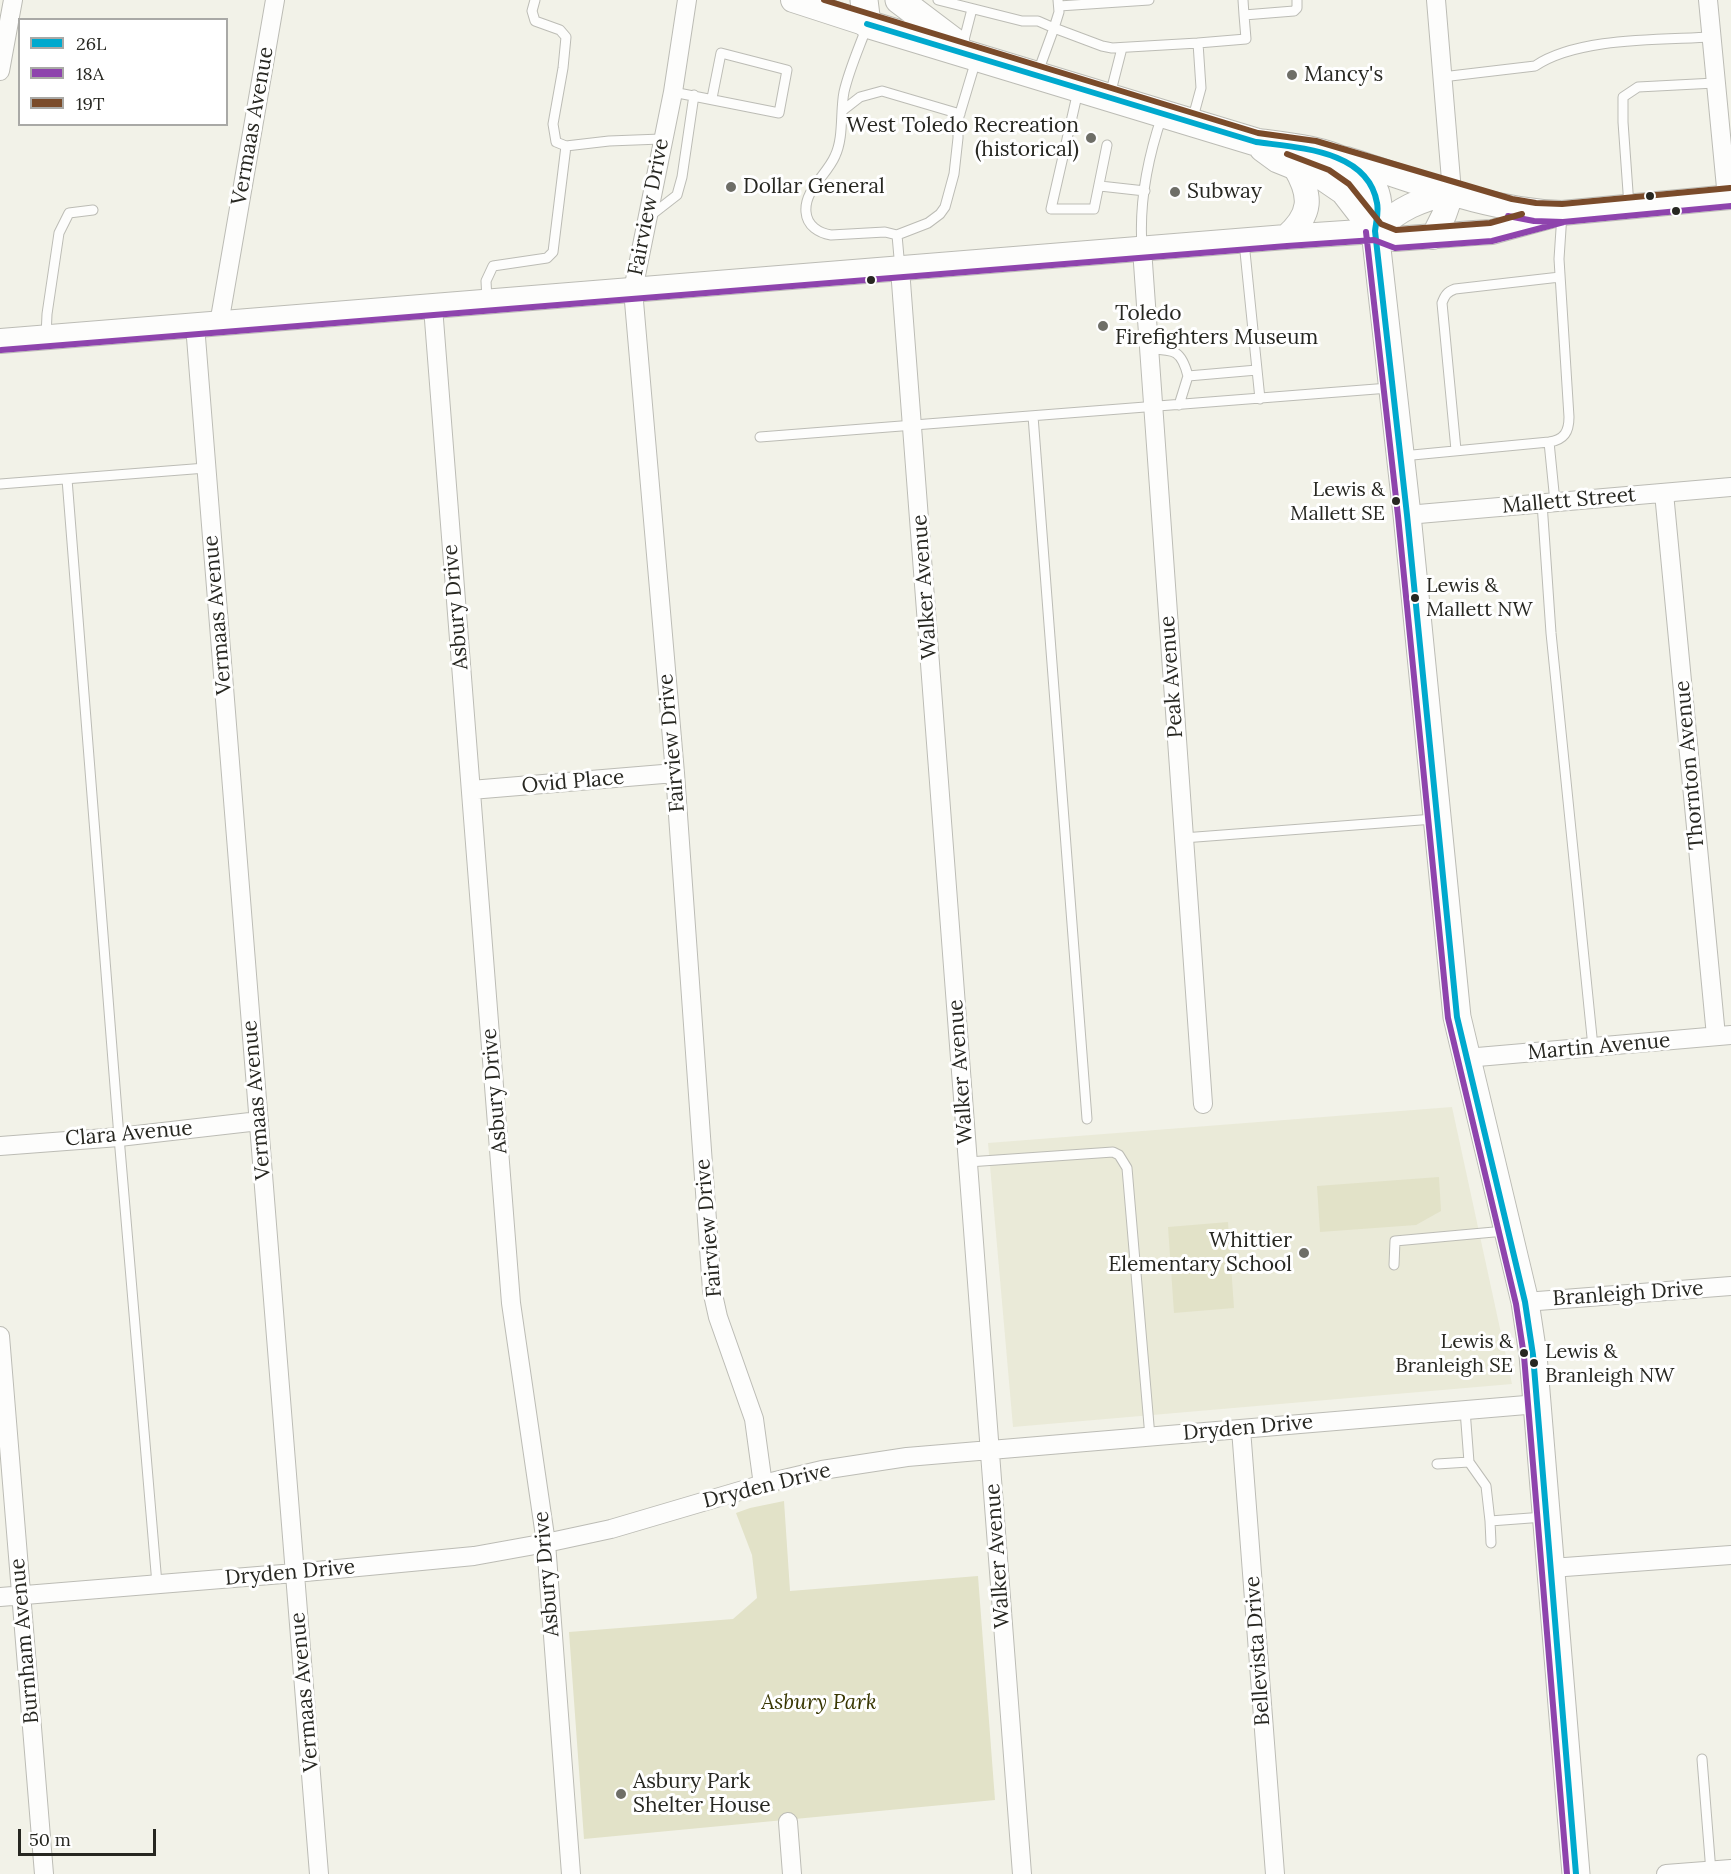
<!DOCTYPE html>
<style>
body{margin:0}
#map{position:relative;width:1731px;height:1874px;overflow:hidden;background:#f2f2e8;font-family:Lora,serif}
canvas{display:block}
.legend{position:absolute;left:18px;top:18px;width:210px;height:108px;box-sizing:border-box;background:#fff;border:2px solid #a9a9a6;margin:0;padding:8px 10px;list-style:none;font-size:18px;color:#272721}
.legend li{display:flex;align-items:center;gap:12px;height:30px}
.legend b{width:30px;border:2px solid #a9a9a6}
.scale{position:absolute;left:18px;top:1829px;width:138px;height:27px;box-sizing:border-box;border:3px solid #272721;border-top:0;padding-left:8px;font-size:18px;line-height:21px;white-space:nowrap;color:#272721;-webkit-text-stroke:4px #fff;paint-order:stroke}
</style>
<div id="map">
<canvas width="1731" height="1874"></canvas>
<ul class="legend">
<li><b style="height:8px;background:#00a9ce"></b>26L</li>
<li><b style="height:8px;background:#8e44ad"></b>18A</li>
<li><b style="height:8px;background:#7a4b2a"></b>19T</li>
</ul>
<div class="scale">50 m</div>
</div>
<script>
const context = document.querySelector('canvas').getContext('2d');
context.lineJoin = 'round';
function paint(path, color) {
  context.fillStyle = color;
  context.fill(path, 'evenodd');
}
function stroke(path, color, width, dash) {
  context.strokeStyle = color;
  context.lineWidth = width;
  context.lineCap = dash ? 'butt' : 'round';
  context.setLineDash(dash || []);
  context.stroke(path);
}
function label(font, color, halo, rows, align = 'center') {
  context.font = font + ' Lora,serif';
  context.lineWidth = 6;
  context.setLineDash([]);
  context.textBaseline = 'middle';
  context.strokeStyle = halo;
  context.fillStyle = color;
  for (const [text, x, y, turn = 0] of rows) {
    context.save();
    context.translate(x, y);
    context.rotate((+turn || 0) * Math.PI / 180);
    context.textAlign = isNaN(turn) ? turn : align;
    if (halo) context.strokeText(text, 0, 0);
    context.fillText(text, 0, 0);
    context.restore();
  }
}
const built = new Path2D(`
 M1452 1107 1512 1384 1013 1427 988 1143Z`);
const green = new Path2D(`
 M1439 1177 1441 1211 1416 1225 1320 1232 1317 1186Z
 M1228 1222 1234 1308 1174 1313 1168 1227Z
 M784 1501 790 1591 978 1576 995 1800 584 1839 569 1632 733 1619 757 1598 752 1555 736 1513 750 1508Z`);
const lane = new Path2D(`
 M535 0 532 11 535 21 560 30 566 37 563 68 553 124 556 142 566 146 609 141 661 139
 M938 0 1022 21H1038L1054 28 1059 12 1058 0
 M1243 0 1244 15 1294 11 1297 8V0
 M1059 6 1149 0
 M867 26C859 48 849 70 844 92 840 112 844 137 835 156 827 175 804 190 806 212 807 226 819 233 831 235L885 232 897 235
 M1198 43 1246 39 1244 15
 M963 44 972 9
 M1038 72 1054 28 1102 46 1112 48 1198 43 1201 88 1192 121
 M1442 77 1535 66C1578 37 1660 40 1711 37
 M1078 91 1051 209H1094L1107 145
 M673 92 779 113 787 70 721 53 712 98
 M1110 95 1122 48
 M842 111 860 97 882 91 960 114
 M1100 186 1145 191
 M1629 206 1623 122V97L1638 87 1715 83
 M650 216 677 195 682 177 694 95
 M1244 242 1260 399
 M1142 247C1139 204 1148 157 1162 116
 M900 269 897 235 928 223 940 214 945 207 954 174 958 138V120L976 60
 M487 300 486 281 493 266 547 258 553 252 566 146
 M46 337 47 314 59 233 69 213 93 210
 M1148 349C1174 350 1181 349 1188 376L1257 370
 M1179 405 1188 376
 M1033 416 1087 1119
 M760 437 1389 388
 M1549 442 1555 502
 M1456 450 1442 303C1445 295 1447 292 1455 289L1560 277
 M1402 456 1549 442C1564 440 1569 432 1569 417L1559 259 1562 214
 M67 479 119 1137 157 1584
 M0 484 206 468
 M1542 503 1551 633 1593 1047
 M1183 838 1434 819
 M968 1162 1113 1152 1119 1155 1127 1168 1150 1437
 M1394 1265 1395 1241 1505 1231
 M1465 1410 1469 1462 1486 1486 1490 1521 1544 1517
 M1437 1464 1469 1462
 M1490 1521 1491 1543
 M1702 1759 1711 1872`);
const street = new Path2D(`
 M687 0 673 92 633 290 675 773 712 1290 718 1317 754 1419 763 1485
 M1436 0 1452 192
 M1708 0 1727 198
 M0 71 13 0
 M1142 249 1203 1104
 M900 269 1022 1874
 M433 307 511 1303 546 1543 571 1874
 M219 324 275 0
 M195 325 319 1874
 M1664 493 1716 1036
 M1407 515 1731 487
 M471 790 675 773
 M1466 1058 1731 1035
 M0 1146 119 1137 259 1121
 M1525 1302 1731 1286
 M0 1336 44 1874
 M1241 1429 1275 1874
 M1551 1568 1731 1555
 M0 1597 295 1573 474 1556 546 1543 611 1529 767 1483 822 1470 907 1457 1538 1404
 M788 1822 792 1874
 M1666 1874 1731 1869`);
const secondary = new Path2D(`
 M793 0 867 24
 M1346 159C1416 181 1488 211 1562 213L1731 197
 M1375 231C1400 208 1419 200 1452 192
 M1286 237C1312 214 1312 196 1295 167
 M1433 237 1444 215 1452 192
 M0 341 1286 237 1375 231 1395 239 1474 233 1492 232 1562 213`);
const primary = new Path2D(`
 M864 0 867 24 1256 142C1307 149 1396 154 1375 231L1407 515 1457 1017 1525 1302 1533 1355 1576 1874
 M899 0 956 43
 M1263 148 1278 159 1325 178 1344 191 1375 231`);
const bus1 = new Path2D(`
 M867 24 1256 142C1299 148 1368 150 1377 203 1379 212 1376 222 1375 231L1407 515 1457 1017 1525 1302 1533 1355 1576 1874`);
const bus2 = new Path2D(`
 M1508 216 1534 221 1563 222 1731 206
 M1366 232 1398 516 1448 1018 1516 1304 1524 1356 1567 1874
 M1 350 1287 246 1374 240 1395 248 1492 241 1564 222`);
const bus3 = new Path2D(`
 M824 0 1258 133 1316 141 1512 199 1536 203 1562 204 1730 188
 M1287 154 1329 170 1349 184 1381 224 1396 230 1490 223 1522 214`);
const markers = [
 [1292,75,6,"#6e6e67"],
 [1091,138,6,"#6e6e67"],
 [731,187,6,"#6e6e67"],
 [1175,192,6,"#6e6e67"],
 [1650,196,5,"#272721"],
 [1676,211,5,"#272721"],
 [871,280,5,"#272721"],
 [1103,326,6,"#6e6e67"],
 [1396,501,5,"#272721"],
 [1415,598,5,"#272721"],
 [1304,1253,6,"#6e6e67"],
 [1524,1353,5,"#272721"],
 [1534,1363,5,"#272721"],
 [621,1794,6,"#6e6e67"]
];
const busNames = [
 ["Lewis &",1385,490],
 ["Mallett SE",1385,514],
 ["Lewis &",1426,586,"left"],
 ["Mallett NW",1426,610,"left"],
 ["Lewis &",1513,1342],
 ["Branleigh SE",1513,1366],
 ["Lewis &",1545,1352,"left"],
 ["Branleigh NW",1545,1376,"left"]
];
const poiNames = [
 ["Mancy's",1304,75],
 ["West Toledo Recreation",1079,126,"right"],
 ["(historical)",1079,150,"right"],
 ["Dollar General",743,187],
 ["Subway",1187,192],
 ["Toledo",1115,314],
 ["Firefighters Museum",1115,338],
 ["Whittier",1292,1241,"right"],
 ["Elementary School",1292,1265,"right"],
 ["Asbury Park",633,1782],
 ["Shelter House",633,1806]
];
const streetNames = [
 ["Vermaas Avenue",253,126,-80],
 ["Fairview Drive",649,207,-79],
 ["Mallett Street",1569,501,-5],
 ["Walker Avenue",925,587,-94],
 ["Asbury Drive",456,607,-95],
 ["Vermaas Avenue",218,615,-95],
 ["Peak Avenue",1172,677,-94],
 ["Fairview Drive",672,743,-95],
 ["Thornton Avenue",1690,765,-95],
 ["Ovid Place",573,782,-5],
 ["Martin Avenue",1599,1047,-5],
 ["Walker Avenue",961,1072,-94],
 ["Asbury Drive",495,1091,-95],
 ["Vermaas Avenue",257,1100,-95],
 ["Clara Avenue",129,1134,-5],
 ["Fairview Drive",709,1228,-95],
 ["Branleigh Drive",1628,1294,-4],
 ["Dryden Drive",1248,1428,-5],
 ["Dryden Drive",767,1486,-14],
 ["Walker Avenue",998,1556,-94],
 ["Dryden Drive",290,1573,-5],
 ["Asbury Drive",547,1574,-95],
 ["Burnham Avenue",25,1641,-95],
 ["Bellevista Drive",1258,1651,-94],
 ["Vermaas Avenue",305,1692,-95]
];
const parkNames = [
 ["Asbury Park",819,1703]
];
paint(built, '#eaead8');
paint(green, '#e2e2c8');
stroke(lane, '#bcbcb5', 11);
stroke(street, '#bcbcb5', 20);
stroke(secondary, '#bcbcb5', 26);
stroke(primary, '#bcbcb5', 29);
stroke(lane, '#fdfdfc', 9);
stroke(street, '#fdfdfc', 18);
stroke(secondary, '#fdfdfc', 24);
stroke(primary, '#fdfdfc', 27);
stroke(bus1, '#00a9ce', 6);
stroke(bus2, '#8e44ad', 6);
stroke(bus3, '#7a4b2a', 6);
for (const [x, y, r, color] of markers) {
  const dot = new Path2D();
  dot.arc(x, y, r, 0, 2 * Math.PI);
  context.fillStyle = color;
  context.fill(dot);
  stroke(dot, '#fff', 2);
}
label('20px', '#272721', '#fff', busNames, 'right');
label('21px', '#272721', '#fff', poiNames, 'left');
label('21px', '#272721', '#fff', streetNames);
label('italic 21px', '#393702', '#fff', parkNames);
</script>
